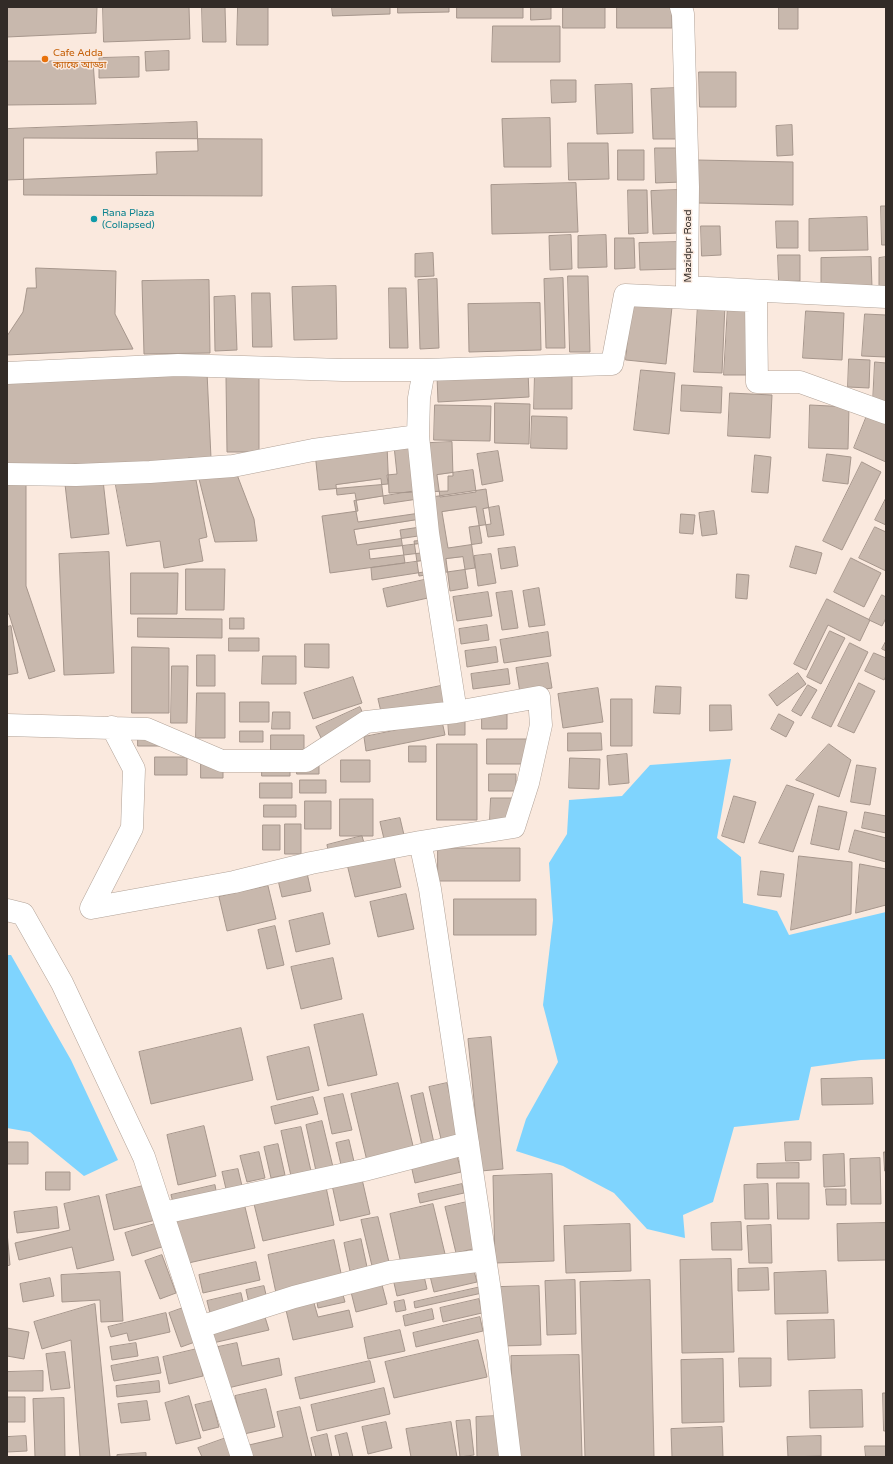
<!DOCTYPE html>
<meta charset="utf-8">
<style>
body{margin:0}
#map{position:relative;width:893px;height:1464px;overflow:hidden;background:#fae9de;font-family:"Varela Round",sans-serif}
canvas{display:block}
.frame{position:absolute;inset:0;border:8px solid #322b27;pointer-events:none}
</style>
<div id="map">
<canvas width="893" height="1464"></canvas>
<div class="frame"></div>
</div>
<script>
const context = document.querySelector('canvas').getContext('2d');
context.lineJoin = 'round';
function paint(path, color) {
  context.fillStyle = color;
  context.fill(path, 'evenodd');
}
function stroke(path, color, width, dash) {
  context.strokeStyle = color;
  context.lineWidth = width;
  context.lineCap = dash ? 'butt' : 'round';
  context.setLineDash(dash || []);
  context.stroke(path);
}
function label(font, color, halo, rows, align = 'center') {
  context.font = font + ' "Varela Round","Noto Sans Bengali",sans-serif';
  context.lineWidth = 3;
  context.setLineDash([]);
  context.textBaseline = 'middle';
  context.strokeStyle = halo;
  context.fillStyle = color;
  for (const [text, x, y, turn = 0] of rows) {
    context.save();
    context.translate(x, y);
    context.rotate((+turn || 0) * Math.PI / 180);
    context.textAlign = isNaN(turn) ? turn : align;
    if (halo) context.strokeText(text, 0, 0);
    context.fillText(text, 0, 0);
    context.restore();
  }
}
const water = new Path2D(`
 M731 759 717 838 741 857 743 903 777 911 789 935 886 912V1059L861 1060 811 1067 799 1120 734 1127 713 1202 683 1215 685 1238 647 1229 614 1193 563 1166 516 1151 526 1119 558 1062 543 1005 553 920 549 863 567 834 569 800 622 796 650 765Z
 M7 955H11L71 1060 118 1160 84 1176 30 1132 7 1128Z`);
const building = new Path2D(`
 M7 7H97L96 33 7 37Z
 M103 7H189L190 39 104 42Z
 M202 7H225L226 42H203Z
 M238 7H268V45H237Z
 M332 7H390V14L333 16Z
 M398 7H449V12L398 13Z
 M457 7H523V18H457Z
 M531 7H551V19L531 20Z
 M563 7H605V28H563Z
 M617 7H672V28H617Z
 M779 7H798V29H779Z
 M493 26H560V62H492Z
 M169 51V70L146 71 145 52Z
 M139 57V77L99 78V58Z
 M7 61H93L96 104 7 105Z
 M699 72H736V107H700Z
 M551 80H576V102L552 103Z
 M632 84 633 133 597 134 595 85Z
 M678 88 679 139H653L651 89Z
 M550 118 551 167H504L502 119Z
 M197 122 198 151 156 152 157 174 7 180V129Z
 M792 125 793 155 777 156 776 126Z
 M24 138 262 139V196L24 195Z
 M568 143H608L609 179 569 180Z
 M655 148H681L682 182 656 183Z
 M618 150H644V180H618Z
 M697 160 793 162V205L696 203Z
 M576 183 578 232 492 234 491 185Z
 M628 190H647L648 233 629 234Z
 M678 190 679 233 653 234 651 191Z
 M881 206H886V245H882Z
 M867 217 868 250 809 251V219Z
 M776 221H798V248H777Z
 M701 226H720L721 255 702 256Z
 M571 235 572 269 550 270 549 236Z
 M606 235 607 267 578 268V236Z
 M615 238H634L635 268 615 269Z
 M679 242V269L640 270 639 243Z
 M433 253 434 276 415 277V254Z
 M778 255H800V281L779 282Z
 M871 257 872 288H821V258Z
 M886 257V290H879V258Z
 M36 268 116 271 115 314 133 349 7 355V336L23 312 27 288H36Z
 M568 276H588L590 352H570Z
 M563 278 565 348H546L544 279Z
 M437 279 439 348 420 349 418 280Z
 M209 280 210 353 144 354 142 281Z
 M336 286 337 339 294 340 292 287Z
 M389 288H406L408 348H390Z
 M252 293H270L272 347H253Z
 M235 296 237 350 215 351 214 297Z
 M540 303 541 350 469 352 468 304Z
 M632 303 672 307 666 364 626 360Z
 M698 304 725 305 722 373 694 372Z
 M728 305 749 307 746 375H724Z
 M806 311 844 313 842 360 803 358Z
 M865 314 886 315V357L862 356Z
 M849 359 870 360 869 388 848 387Z
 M875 362 886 363V402H873Z
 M528 370 529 397 438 402 437 376Z
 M641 370 675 373 669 434 634 430Z
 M207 372 211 458H188L187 463 7 465V378Z
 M535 372 572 374V409H534Z
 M259 376V452H227L226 377Z
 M682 385 722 387 721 413 681 411Z
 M730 393 772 395 770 438 728 436Z
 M495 403 530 404 529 444 495 443Z
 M435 405 491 406 490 441 434 440Z
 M810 405 849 407 848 449 809 448Z
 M868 413 886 420V462L854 448Z
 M532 416 567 417V449L531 448Z
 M452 442 453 476H448V491L389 493 387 445Z
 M394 446 397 474 387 475 388 484 319 490 315 453Z
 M498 451 503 481 482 485 477 454Z
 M827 454 851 457 848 484 823 481Z
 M755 455 771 457 768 493 752 492Z
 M862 462 881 472 842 550 823 541Z
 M473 470 476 492 440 497 437 475Z
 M236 472 254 519 257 541 215 542 198 475Z
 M26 478V586L55 671 29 679 9 614H7V479Z
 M381 479 384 504 486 489 491 524 469 527 475 568 419 576 414 541 436 539 434 525 400 530 405 563 330 573 322 516 358 511 355 493 337 495 336 485Z
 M103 480 109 534 71 538 65 484Z
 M115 480H196L207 537 199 539 203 561 164 568 160 541 127 546Z
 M416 491 420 513 358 522 354 501Z
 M886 498V525L875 520Z
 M499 506 504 535 488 537 483 509Z
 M476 507 482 543 448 548 442 512Z
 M714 511 717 534 702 536 699 513Z
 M681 514 695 515 693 534 680 533Z
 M423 519 425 535 357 545 354 530Z
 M875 527 886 532V571L859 558Z
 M427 543 429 552 370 559 369 550Z
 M796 546 822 553 816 574 790 567Z
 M515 547 518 566 501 569 498 549Z
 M109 552 114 673 64 675 59 554Z
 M491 554 496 583 478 586 474 556Z
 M463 557 468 588 450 591 446 559Z
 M851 558 881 573 864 607 834 592Z
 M429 560 430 571 372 580 371 568Z
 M186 569H225L224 610H186Z
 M131 573H178L177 614H131Z
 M737 574 749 575 747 599 736 598Z
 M433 578 437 596 387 607 383 589Z
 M539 588 545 625 529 627 523 591Z
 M512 591 518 628 502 630 496 593Z
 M488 592 492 616 457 621 453 597Z
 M882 595 886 597V618L882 626 869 620Z
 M827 599 870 620 860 641 828 625 806 670 794 664Z
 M138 618 222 619V638L138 637Z
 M230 618H244V629H230Z
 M487 625 489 640 461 644 459 629Z
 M11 626 18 673 7 675V627Z
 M830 631 845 638 821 684 807 677Z
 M548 632 551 656 504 663 500 640Z
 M229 638H259V651H229Z
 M886 641V651L882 649Z
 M850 643 868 652 831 727 812 718Z
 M305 644H329V668L305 667Z
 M132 647 169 648V713H132Z
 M496 647 498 662 467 667 465 651Z
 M874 653 886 658V676L884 680 865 671Z
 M197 655H215V686H197Z
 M263 656H296V684H262Z
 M548 663 552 688 520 693 516 668Z
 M172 666H188L187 723H171Z
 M508 669 510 684 473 689 471 674Z
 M798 673 806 684 777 706 769 695Z
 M353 677 362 703 313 719 304 693Z
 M859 683 875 691 854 733 838 726Z
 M450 684 454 700 382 716 378 699Z
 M808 685 817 690 801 716 792 711Z
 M656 686 681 687 680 714 654 713Z
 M598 688 603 722 563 728 558 694Z
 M197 693H225V738H196Z
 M611 699H632V746H611Z
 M240 702H269V722H240Z
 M710 705H731L732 730 710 731Z
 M360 707 366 720 322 740 316 727Z
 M273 712H290V729H272Z
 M482 714H507V729H482Z
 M779 714 794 722 786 737 771 729Z
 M448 718H465V735H449Z
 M442 721 445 735 366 751 364 737Z
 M240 731H263V742H240Z
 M568 733H601L602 750 568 751Z
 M271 735H304V750H271Z
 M138 738H167V746H138Z
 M487 739H530V764H487Z
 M437 744H477V820H437Z
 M829 744 851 760 839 797 796 780Z
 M409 746H426V762H409Z
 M627 754 629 783 609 785 607 756Z
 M155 757H187V775H155Z
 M570 758 600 759 599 789 569 788Z
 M341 760H370V782H341Z
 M201 763H223V778H201Z
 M262 764H290V776H262Z
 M297 764H319V774H297Z
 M857 765 876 768 870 805 851 802Z
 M489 774H516V791H489Z
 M300 780H326V793H300Z
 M260 783H292V798H260Z
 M787 785 814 794 793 852 759 843Z
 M734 796 756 802 744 843 722 836Z
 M491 798H516L515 820H490Z
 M340 799H373V836H340Z
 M305 801H331V829H305Z
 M264 805H296V817H264Z
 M819 806 847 812 839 850 811 844Z
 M865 812 886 816V833L862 828Z
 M400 818 404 835 384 839 380 822Z
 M285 824H301V854H285Z
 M263 825H280V850H263Z
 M855 830 886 838V862L849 852Z
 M362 836 365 846 329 854 327 845Z
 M438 848H520V881H438Z
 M392 849 401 887 355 897 346 860Z
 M799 856 852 862 851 914 791 930Z
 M860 864 886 869V905L856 913Z
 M761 871 784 874 781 897 758 895Z
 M307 873 311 891 282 897 278 880Z
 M268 886 276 919 227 931 219 897Z
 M406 894 414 929 378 937 370 902Z
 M454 899H536V935H454Z
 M323 913 330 944 296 952 289 921Z
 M275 926 284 965 267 969 258 930Z
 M333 958 342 999 301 1009 291 967Z
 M363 1014 377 1075 328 1086 314 1025Z
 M241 1028 253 1080 151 1104 139 1052Z
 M491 1037 503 1169 481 1171 468 1039Z
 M309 1047 319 1090 277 1100 267 1057Z
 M872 1078 873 1104 822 1105 821 1079Z
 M398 1083 414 1150 367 1161 351 1094Z
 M447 1083 459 1135 441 1139 429 1087Z
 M423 1093 434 1143 422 1146 411 1096Z
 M343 1094 352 1130 332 1134 324 1098Z
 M313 1097 318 1114 275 1124 271 1107Z
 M322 1121 333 1167 316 1171 306 1125Z
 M204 1126 216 1176 178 1185 167 1135Z
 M301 1127 311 1171 291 1176 281 1131Z
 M349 1140 355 1166 342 1169 336 1143Z
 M7 1142H28V1164H7Z
 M785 1142H811V1160L786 1161Z
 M278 1144 285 1175 271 1178 264 1147Z
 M259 1152 265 1178 247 1182 240 1156Z
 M884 1152H886V1171H885Z
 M844 1154 845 1186 824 1187 823 1155Z
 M457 1155 461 1172 415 1183 411 1165Z
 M880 1158 881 1204H851L850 1159Z
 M799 1163V1178H757V1164Z
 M238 1169 242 1186 226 1189 222 1172Z
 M46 1172H70V1190H46Z
 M552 1174 554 1261 495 1263 493 1176Z
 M362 1179 370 1214 340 1221 332 1185Z
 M777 1183H809V1219H778Z
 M462 1184 464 1193 420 1203 418 1194Z
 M768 1184 769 1219H745L744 1185Z
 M147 1185 156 1220 114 1230 106 1195Z
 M215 1185 217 1196 174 1206 171 1195Z
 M326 1187 334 1225 263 1241 254 1204Z
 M826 1189H846V1205H827Z
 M99 1196 114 1260 77 1269 72 1247 19 1260 15 1243 70 1230 64 1204Z
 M467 1202 477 1248 456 1253 445 1207Z
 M244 1203 255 1248 184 1264 174 1219Z
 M433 1204 446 1258 402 1268 390 1214Z
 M57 1207 59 1228 17 1233 14 1212Z
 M378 1217 389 1262 372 1266 361 1220Z
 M741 1222 742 1250H712L711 1223Z
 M158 1223 165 1246 132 1256 125 1233Z
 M886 1223V1260L838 1261 837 1224Z
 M630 1224 631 1271 566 1273 564 1226Z
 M771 1225 772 1263H749L747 1226Z
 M7 1232 10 1265 7 1266Z
 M361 1239 367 1267 350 1271 344 1243Z
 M334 1240 342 1278 276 1293 268 1255Z
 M162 1255 176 1293 160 1299 145 1261Z
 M731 1259 734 1352 682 1353 680 1260Z
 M256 1262 260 1280 203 1293 199 1275Z
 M473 1267 477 1282 434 1292 430 1276Z
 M768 1268 769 1290 738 1291V1269Z
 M826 1271 828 1313 775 1314 774 1273Z
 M120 1272 123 1321 101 1322 100 1300 62 1302 61 1275Z
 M424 1276 427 1289 397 1296 394 1283Z
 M50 1278 54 1296 23 1302 20 1284Z
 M575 1280 576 1334 547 1335 545 1281Z
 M650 1280 654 1457H585L580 1282Z
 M381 1281 387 1304 356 1312 350 1288Z
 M264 1286 267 1299 249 1303 246 1290Z
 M539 1286 541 1345 501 1346 499 1287Z
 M481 1287 482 1293 415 1308 414 1302Z
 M342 1291 345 1302 318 1308 316 1297Z
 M241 1293 244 1306 210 1313 207 1301Z
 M479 1299 482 1313 443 1322 440 1308Z
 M404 1300 406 1310 396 1312 394 1302Z
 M314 1303 318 1317 349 1310 353 1327 293 1340 286 1310Z
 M95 1304 110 1457H80L71 1340 42 1349 34 1322Z
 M183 1308 195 1342 181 1347 169 1313Z
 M432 1309 434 1319 405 1326 403 1316Z
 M166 1313 170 1332 129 1341 127 1333 111 1337 108 1327Z
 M265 1317 269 1330 213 1343 210 1330Z
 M480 1317 483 1331 416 1347 413 1333Z
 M834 1320 835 1358 788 1360 787 1321Z
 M7 1328 29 1332 24 1359 7 1356Z
 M400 1330 405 1351 368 1359 364 1338Z
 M478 1340 487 1377 394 1398 385 1362Z
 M136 1343 138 1356 112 1360 110 1347Z
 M237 1343 242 1366 279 1358 282 1375 228 1388 218 1347Z
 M197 1349 203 1376 169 1384 163 1357Z
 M65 1352 70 1388 51 1390 46 1354Z
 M579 1355 582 1457H514L511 1356Z
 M158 1357 161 1373 114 1381 111 1366Z
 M739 1358H771V1386L740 1387Z
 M723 1359 724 1422 682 1423 681 1360Z
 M370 1361 375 1382 300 1399 295 1378Z
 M43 1371V1391H7V1372Z
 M159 1381 160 1392 117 1397 116 1386Z
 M384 1388 390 1414 317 1431 311 1405Z
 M266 1389 275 1427 244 1434 235 1396Z
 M862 1390 863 1427 810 1428 809 1391Z
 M883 1393H886V1431H884Z
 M189 1396 201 1438 176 1444 165 1403Z
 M7 1397H25V1422H7Z
 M64 1398 65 1457H35L33 1399Z
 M147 1401 150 1420 121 1423 118 1404Z
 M212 1401 219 1427 203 1431 195 1405Z
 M300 1407 312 1457H252L249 1445 283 1437 277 1412Z
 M498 1416 499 1457H477L476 1417Z
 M470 1420 474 1455 460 1457 456 1421Z
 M386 1422 392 1448 368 1454 362 1427Z
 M451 1422 457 1457H411L406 1429Z
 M722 1427 723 1457H672L671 1429Z
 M347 1433 353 1457H340L335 1436Z
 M327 1434 332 1457H316L311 1438Z
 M26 1436 27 1451 7 1452V1437Z
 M821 1436V1456L788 1457 787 1437Z
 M226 1438 233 1457H202L198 1448Z
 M865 1446H886V1457H866Z
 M146 1453V1457H117V1455Z`);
const minor = new Path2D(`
 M681 7 683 14 688 187 687 287 886 297
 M7 373 178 365 343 370H424L612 364 625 295 756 301 757 382H800L886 413
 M7 474 76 475 150 472 233 466 313 450 418 436
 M456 712 539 697 541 725 528 783 514 827 420 842 430 889 490 1291 510 1457
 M7 725 147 729 222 761H306L366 722 456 712 428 533 418 436 419 398 424 370
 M112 727 134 769 132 828 91 908 234 882 311 863 420 842
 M7 910 23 914 62 983 144 1157 242 1457
 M163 1213 364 1170 468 1143
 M200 1327 294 1297 390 1272 485 1260`);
const markers = [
 [45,59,4,"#e8710a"],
 [94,219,4,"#0f9aa8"]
];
const foodNames = [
 ["Cafe Adda",53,53],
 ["ক্যাফে আড্ডা",53,65]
];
const cultureNames = [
 ["Rana Plaza",102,213],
 ["(Collapsed)",102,225]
];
const streetNames = [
 ["Mazidpur Road",688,246,-90]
];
paint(water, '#7fd4fe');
paint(building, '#c8b8ad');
stroke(building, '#a6968c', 1);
stroke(minor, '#b2a398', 23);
stroke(minor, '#fff', 22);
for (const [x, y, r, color] of markers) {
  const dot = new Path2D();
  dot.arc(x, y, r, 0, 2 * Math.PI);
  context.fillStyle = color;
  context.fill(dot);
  stroke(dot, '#fae9de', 1.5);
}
label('10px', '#c56008', '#fae9de', foodNames, 'left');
label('10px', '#0d838f', '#fae9de', cultureNames, 'left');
label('10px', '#322b27', '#fae9de', streetNames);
</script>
